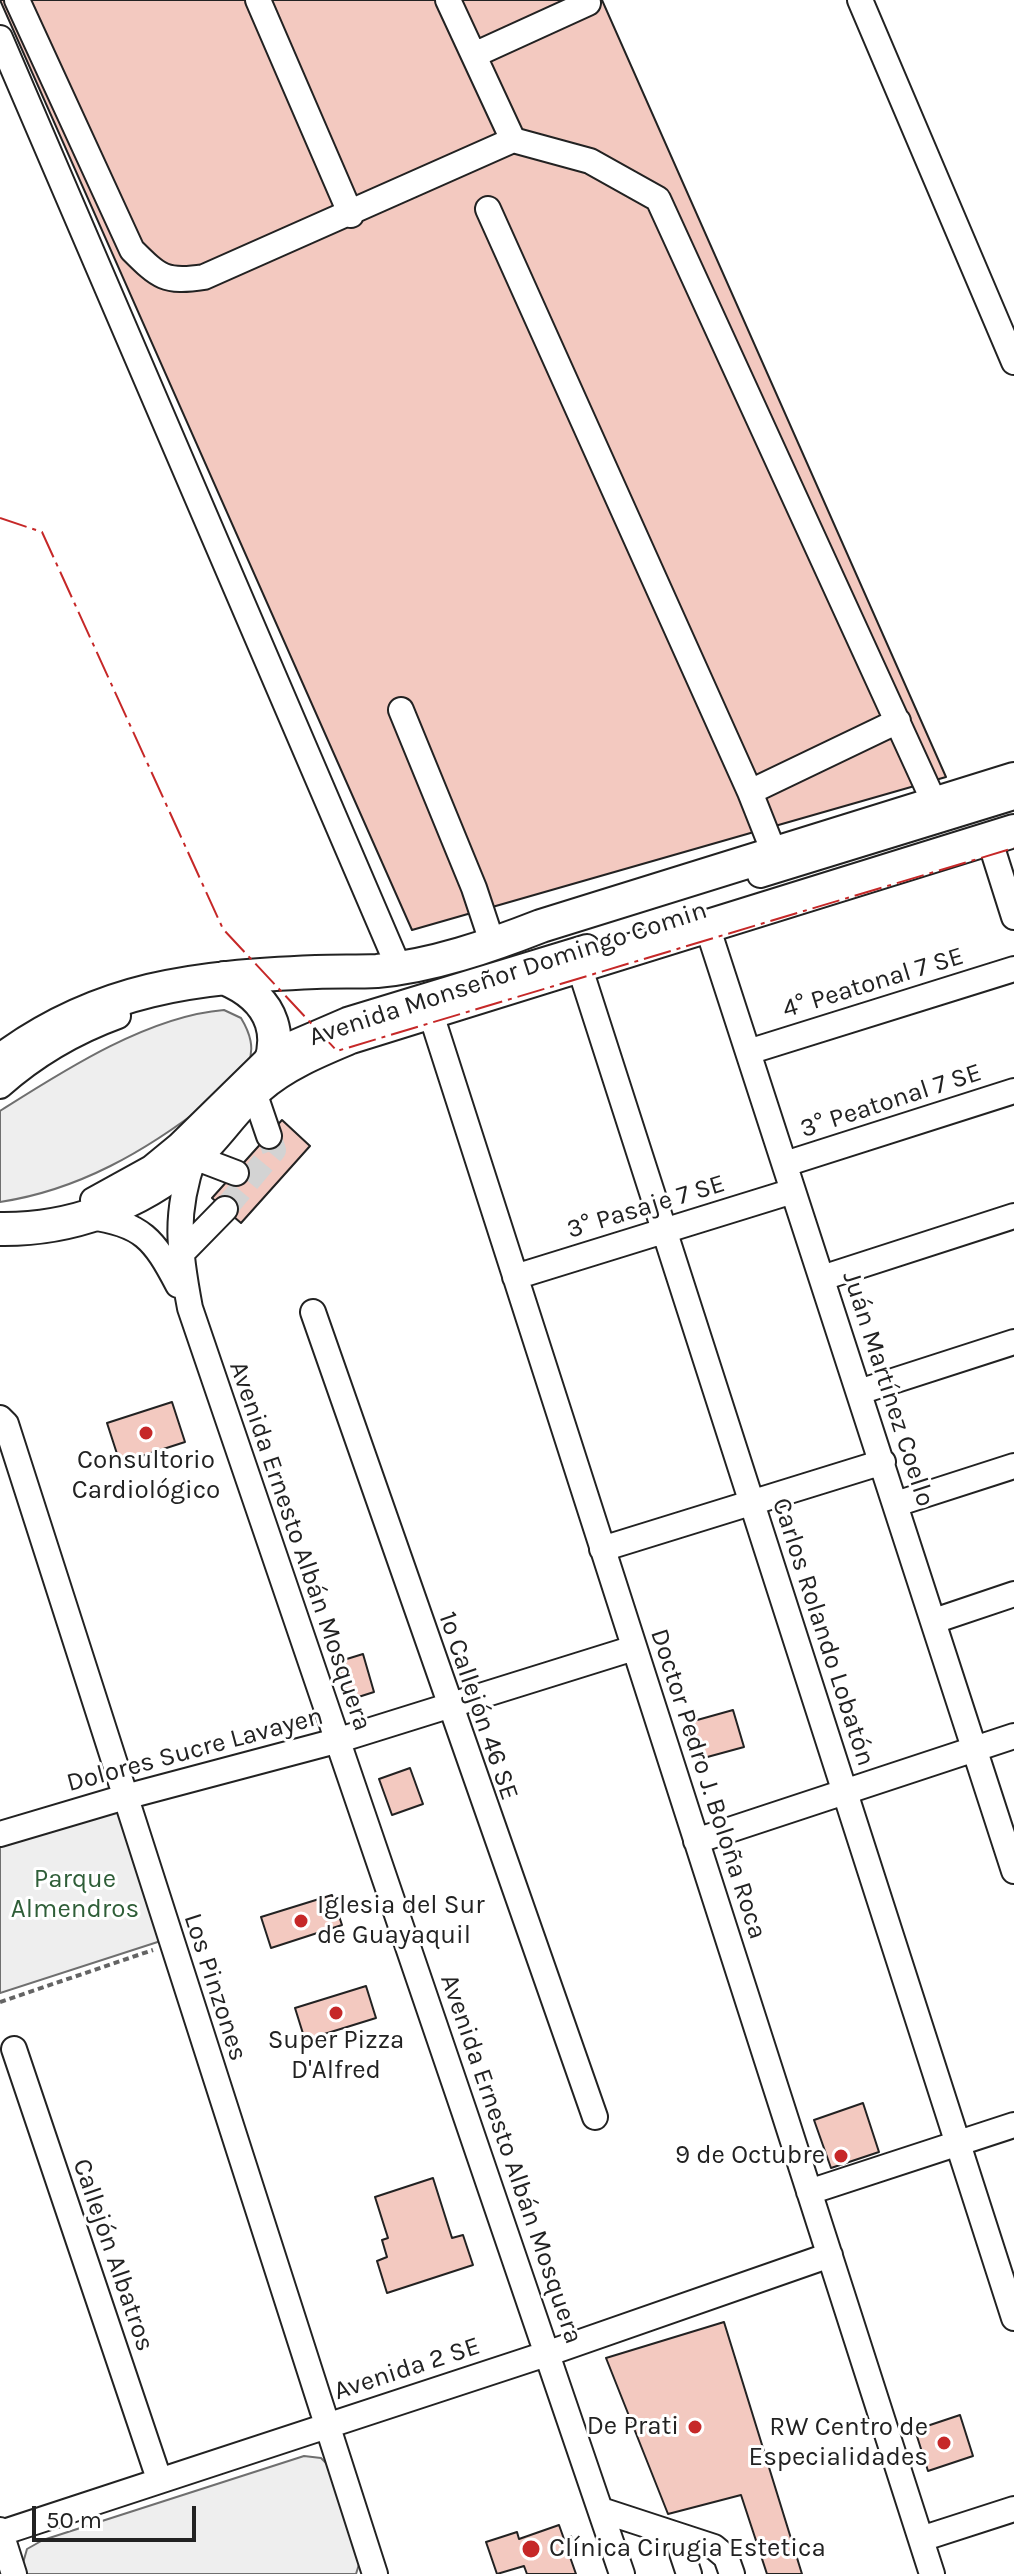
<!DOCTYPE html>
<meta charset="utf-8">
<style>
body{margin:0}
#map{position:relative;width:1014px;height:2574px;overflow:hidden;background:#fff;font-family:Karla,sans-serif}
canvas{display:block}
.scale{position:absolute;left:32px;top:2506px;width:164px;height:36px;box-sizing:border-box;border:4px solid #222;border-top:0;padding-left:10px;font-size:24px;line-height:28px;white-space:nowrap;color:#222;-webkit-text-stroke:6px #fff;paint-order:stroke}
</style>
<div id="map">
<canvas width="1014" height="2574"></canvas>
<div class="scale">50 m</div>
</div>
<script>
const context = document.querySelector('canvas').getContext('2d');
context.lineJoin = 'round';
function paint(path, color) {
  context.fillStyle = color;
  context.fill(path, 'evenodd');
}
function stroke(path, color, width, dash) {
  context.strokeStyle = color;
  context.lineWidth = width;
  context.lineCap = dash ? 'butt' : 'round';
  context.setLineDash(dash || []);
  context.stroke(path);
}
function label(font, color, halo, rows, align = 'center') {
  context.font = font + ' Karla,sans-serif';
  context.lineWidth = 6;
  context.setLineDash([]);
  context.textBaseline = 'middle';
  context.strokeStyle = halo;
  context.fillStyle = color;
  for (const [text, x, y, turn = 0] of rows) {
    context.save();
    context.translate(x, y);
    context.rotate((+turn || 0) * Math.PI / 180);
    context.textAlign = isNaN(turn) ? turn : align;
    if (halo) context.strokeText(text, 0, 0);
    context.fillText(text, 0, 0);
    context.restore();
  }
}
const green = new Path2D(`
 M224 1010 241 1018C250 1033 255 1048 248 1065 241 1081 222 1092 208 1103 146 1151 79 1190 0 1202V1111C63 1071 148 1016 224 1010Z
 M128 1806 170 1938 0 1993V1845Z
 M304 2456 321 2458 332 2469 360 2561 356 2574H27L23 2563 27 2549 43 2540Z`);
const building = new Path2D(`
 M0 0H602L946 777 412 930Z
 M282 1120 310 1146 241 1223 212 1198Z
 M172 1402 185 1442 120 1463 107 1423Z
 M363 1654 374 1692 349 1700 337 1662Z
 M733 1710 744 1747 700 1759 690 1722Z
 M410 1768 423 1804 392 1815 379 1779Z
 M332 1895 342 1925 271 1948 261 1917Z
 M366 1986 376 2018 305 2040 295 2008Z
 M863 2103 879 2152 831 2168 814 2120Z
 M433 2178 452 2238 463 2235 473 2265 387 2293 377 2261 387 2257 382 2240 388 2238 375 2197Z
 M724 2322 802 2574H767L741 2495 668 2514 606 2358Z
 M960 2415 973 2456 928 2471 915 2430Z
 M559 2525 564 2539 571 2536 577 2555 570 2557 576 2574H527L524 2566 497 2574 486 2542 517 2532 519 2539Z`);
const minorTunnel = new Path2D(`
 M225 1209 274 1150 269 1136`);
const path = new Path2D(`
 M0 2002 153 1950`);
const minor = new Path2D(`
 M17 0 132 250C159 277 165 283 204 277L513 140
 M258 0 351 215
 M448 0 513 140 590 161 658 199 935 804
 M860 0 1014 362
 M0 38 399 968
 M474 55 588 3
 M488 209 750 792 775 855
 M401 710 474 888 493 945
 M750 792 898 721
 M989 838 1014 917
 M760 875 1014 797
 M707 926 1014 1871
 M575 953 1014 2318
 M430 1011 932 2574
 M748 1052 1014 969
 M0 1086C35 1055 74 1032 118 1016
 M254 1092 269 1136
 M785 1164 1014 1091
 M236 1173 194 1157C174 1214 179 1250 190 1308L622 2574
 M93 1200 151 1168 179 1145 275 1051 347 1020 587 947
 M90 1217C142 1224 154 1239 178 1285
 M180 1255 225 1209
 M515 1277 793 1191
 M822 1278 1014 1216
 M313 1312 595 2117
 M859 1392 1014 1342
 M0 1418 6 1424 375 2574
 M896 1504 1014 1466
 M602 1549 883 1462
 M934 1621 1014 1594
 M0 1834 125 1797 336 1741 634 1648
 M696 1841 1014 1736
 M14 2049 159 2479
 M809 2192 1014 2125
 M601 2510 714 2547 726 2557 732 2574
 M0 2530 14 2574
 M1 2533 549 2353 830 2255
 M676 2535 689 2574
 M921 2539 1014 2509`);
const major = new Path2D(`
 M224 978C275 999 288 1040 259 1086
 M0 1061C99 987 196 977 316 972 336 971 357 972 377 971 432 966 490 946 541 926L1014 779
 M0 1229C70 1230 139 1205 192 1159 217 1137 234 1108 259 1087 285 1064 320 1050 351 1037L1014 831`);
const power = new Path2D(`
 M0 518 42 532 223 929 337 1051 1014 848`);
const markers = [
 [146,1433,8,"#c62828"],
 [301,1921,8,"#c62828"],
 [336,2013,8,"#c62828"],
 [841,2156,8,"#c62828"],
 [695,2427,8,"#c62828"],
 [944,2443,8,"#c62828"],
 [531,2549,10,"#c62828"]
];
const streetNames = [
 ["Avenida Monseñor Domingo Comin",508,974,-18],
 ["4° Peatonal 7 SE",873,983,-17],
 ["3° Peatonal 7 SE",891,1101,-18],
 ["3° Pasaje 7 SE",646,1207,-17],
 ["Juán Martínez Coello",888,1389,72],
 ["Avenida Ernesto Albán Mosquera",300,1546,71],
 ["Carlos Rolando Lobatón",823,1632,72],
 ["1º Callejón 46 SE",478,1706,71],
 ["Dolores Sucre Lavayen",195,1750,-15],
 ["Doctor Pedro J. Boloña Roca",708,1784,72],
 ["Los Pinzones",215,1987,72],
 ["Avenida Ernesto Albán Mosquera",511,2159,71],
 ["Callejón Albatros",113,2255,71],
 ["Avenida 2 SE",407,2369,-18]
];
const poiNames = [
 ["Consultorio",146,1461,"center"],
 ["Cardiológico",146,1491,"center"],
 ["Iglesia del Sur",317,1906,"left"],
 ["de Guayaquil",317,1936,"left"],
 ["Super Pizza",336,2041,"center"],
 ["D'Alfred",336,2071,"center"],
 ["9 de Octubre",825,2156],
 ["De Prati",679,2427],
 ["RW Centro de",928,2428],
 ["Especialidades",928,2458],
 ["Clínica Cirugia Estetica",549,2549,"left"]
];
const parkNames = [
 ["Parque",75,1880],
 ["Almendros",75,1910]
];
paint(green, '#eee');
stroke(green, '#6f6f6f', 2);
paint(building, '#f3c9c0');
stroke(building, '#222', 2);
stroke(minorTunnel, '#d3d3d3', 24, [24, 12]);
stroke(minor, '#222', 28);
stroke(major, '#222', 36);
stroke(path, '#646464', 4, [6, 4]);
stroke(minor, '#fff', 24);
stroke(major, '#fff', 32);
stroke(power, '#c62828', 2, [28, 6, 4, 6]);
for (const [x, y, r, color] of markers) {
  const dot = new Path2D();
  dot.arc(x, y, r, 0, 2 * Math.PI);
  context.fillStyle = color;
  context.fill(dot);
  stroke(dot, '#fff', 3);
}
label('26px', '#222', '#fff', streetNames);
label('26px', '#222', '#fff', poiNames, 'right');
label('26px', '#2f5e38', '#fff', parkNames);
</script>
